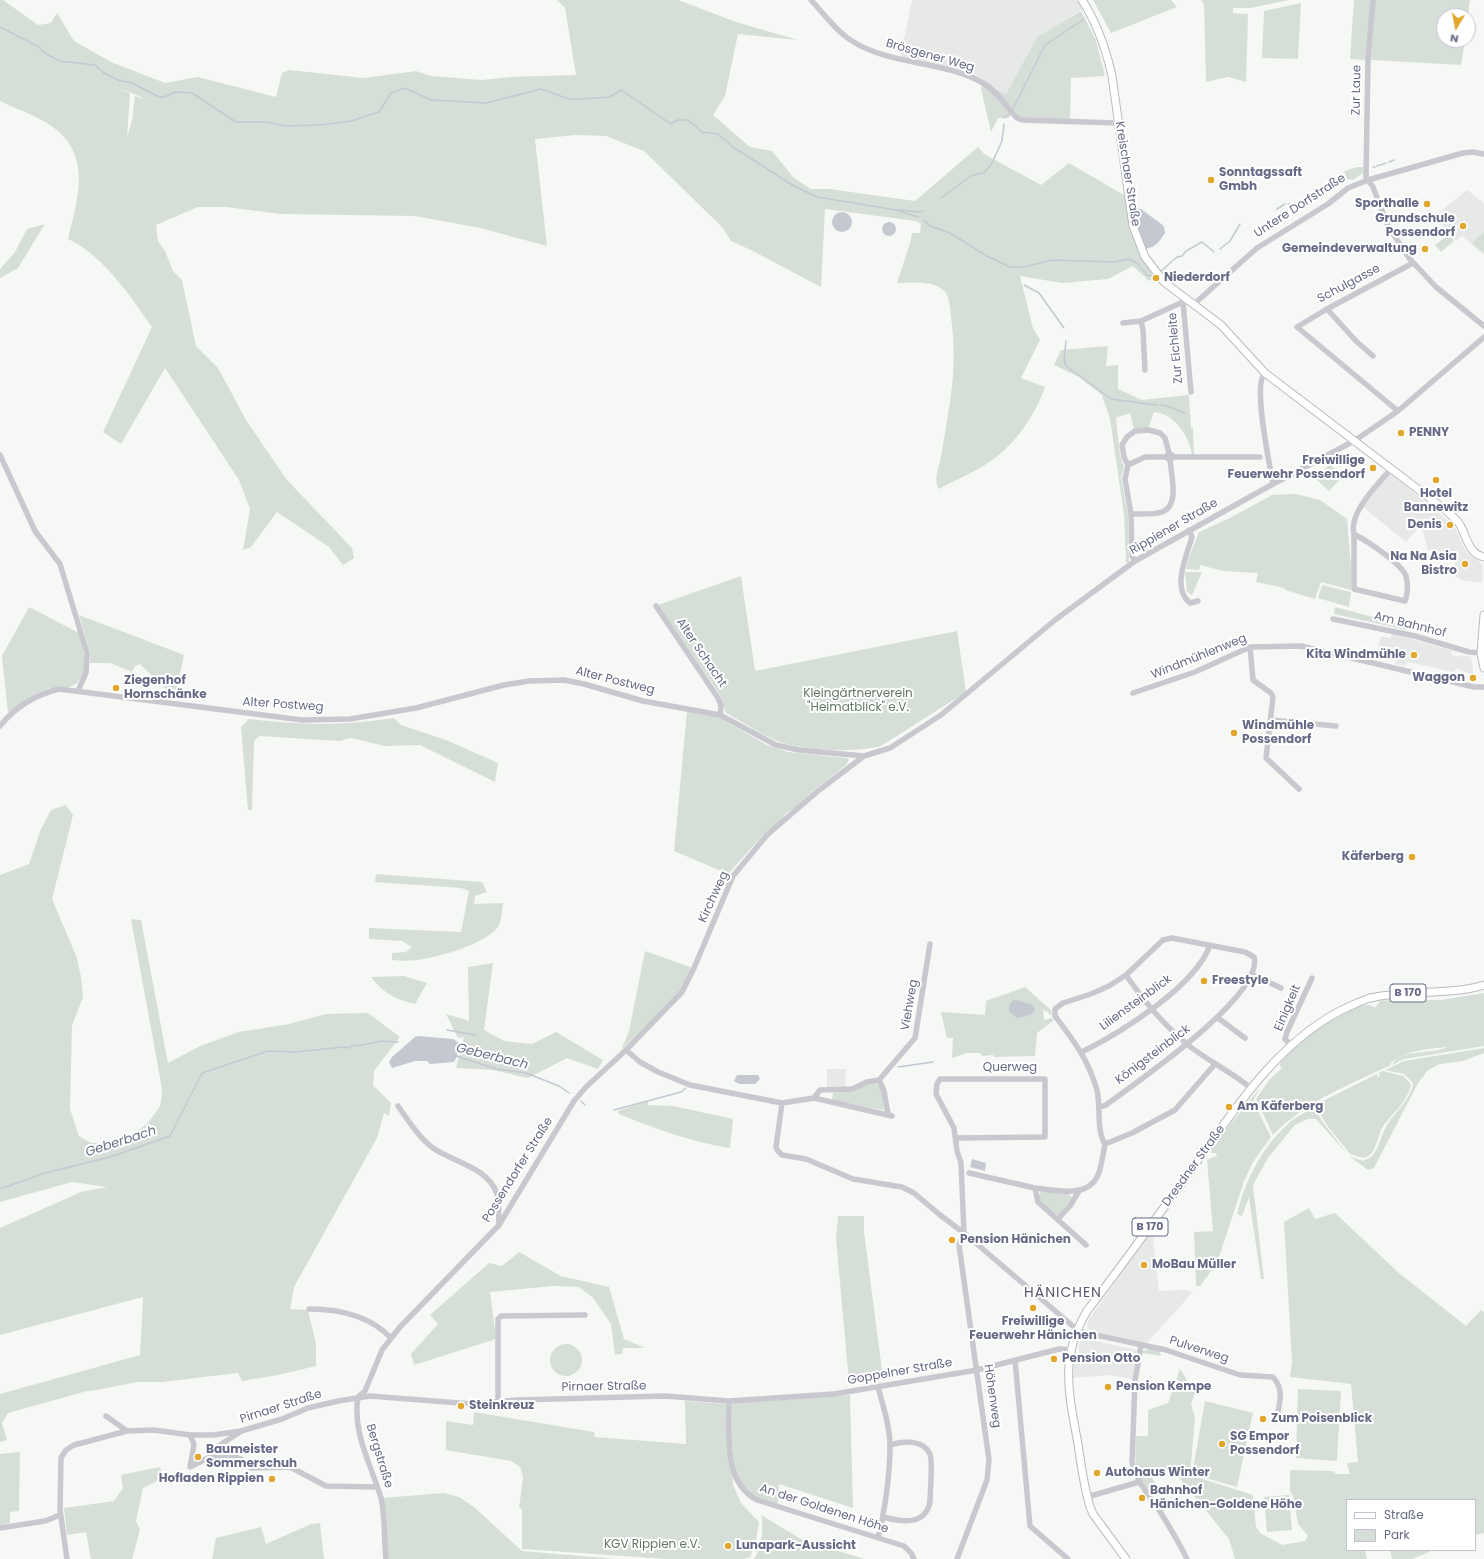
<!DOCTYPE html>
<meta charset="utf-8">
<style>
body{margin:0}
#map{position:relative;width:1484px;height:1559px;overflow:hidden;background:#f6f8f5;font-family:Poppins,sans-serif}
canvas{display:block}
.legend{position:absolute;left:1346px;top:1499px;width:130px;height:52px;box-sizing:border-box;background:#fff;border:1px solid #c2c3cf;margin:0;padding:5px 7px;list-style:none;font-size:12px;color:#676a86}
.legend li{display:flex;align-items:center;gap:8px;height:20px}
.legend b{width:20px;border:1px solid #c2c3cf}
.north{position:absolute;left:1436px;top:8px;width:40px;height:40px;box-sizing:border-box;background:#fff;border:1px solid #c2c3cf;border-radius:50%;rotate:190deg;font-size:11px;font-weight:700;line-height:16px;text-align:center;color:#676a86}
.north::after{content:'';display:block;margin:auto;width:14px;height:18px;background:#e1a72c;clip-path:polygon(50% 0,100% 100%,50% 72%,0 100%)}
</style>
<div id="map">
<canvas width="1484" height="1559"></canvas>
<ul class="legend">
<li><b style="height:5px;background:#fff"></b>Straße</li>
<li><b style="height:11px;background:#d6dfd7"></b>Park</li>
</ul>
<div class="north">N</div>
</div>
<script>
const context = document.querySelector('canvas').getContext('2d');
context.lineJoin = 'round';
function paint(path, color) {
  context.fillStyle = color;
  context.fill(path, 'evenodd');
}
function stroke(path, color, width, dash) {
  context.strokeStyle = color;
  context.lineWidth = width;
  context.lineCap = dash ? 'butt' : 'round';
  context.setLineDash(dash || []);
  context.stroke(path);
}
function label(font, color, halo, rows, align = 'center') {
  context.font = font + ' Poppins,sans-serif';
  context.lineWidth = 4;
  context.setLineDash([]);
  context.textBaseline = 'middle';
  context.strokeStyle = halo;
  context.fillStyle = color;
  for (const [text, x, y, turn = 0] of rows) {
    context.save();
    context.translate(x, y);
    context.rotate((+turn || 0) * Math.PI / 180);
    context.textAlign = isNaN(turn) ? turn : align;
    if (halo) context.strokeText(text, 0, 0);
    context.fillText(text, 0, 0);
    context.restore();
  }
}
const built = new Path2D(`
 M912 0H1077L1083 9 1037 37 1006 95 961 74 900 58Z
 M1467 190 1484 203V255L1462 236 1456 241 1435 216Z
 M1390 473 1454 526 1465 550 1483 565 1482 583 1461 580 1454 575 1455 561 1448 560 1449 553 1428 550 1421 525 1406 542 1363 507Z
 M1392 633 1452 651 1451 655 1460 657 1461 655 1471 657 1474 676 1457 668 1454 672 1408 662 1405 666 1395 664 1396 660 1377 655 1381 636 1390 638Z
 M827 1069H846L845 1088 827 1087Z
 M1152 1230 1159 1291 1187 1290 1193 1292 1146 1344 1088 1329 1087 1324 1089 1319Z
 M1082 1338 1137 1350 1133 1379 1109 1375 1073 1378 1075 1353 1079 1354V1342Z`);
const green = new Path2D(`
 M0 0H3L38 25 51 23 57 13 74 41 111 62 165 83 198 77 276 97 282 73 289 70 364 78 416 71 431 76 482 80 509 77 576 75 565 8 557 0H678L736 22 798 40 738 34 725 96 713 115 750 147 772 151 794 178 811 189H830L915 201 978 147 984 154 1041 185 1069 163 1129 198 1133 226 1156 277 1149 281 1133 266 1108 279 1062 283 1020 276 1033 328 1040 340 1021 378 1045 387C1035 416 1014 446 988 463 973 473 955 480 939 489 932 480 941 462 942 451 950 403 958 366 951 317 950 308 950 295 942 289 931 280 909 283 897 283L911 240 912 233H920L921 224 916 221 825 209 821 287 751 250 731 241 722 227 644 151 606 136 576 135 535 139 547 246 480 228 415 216 281 214 226 207H198L156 225 158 241 165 251 173 271 182 280 196 346 218 368 246 420 287 480 352 548 354 558 343 565 329 547 277 512 251 547 243 550 250 509 239 480 165 368 121 444 103 432 152 327C130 296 103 255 68 239 78 199 93 154 50 125 35 115 16 109 0 101ZM106 84 132 93 147 100 135 96 132 120 127 138 130 93Z
 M1093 0H1171L1177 7 1111 33Z
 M1201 0H1289L1251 8H1233V13L1248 14 1246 82 1228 77 1206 82 1204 4Z
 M1354 0H1371L1367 60 1350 59Z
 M1375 0H1470L1468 16H1444V40H1465L1461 65 1371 60Z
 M1301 3 1298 59 1262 58 1264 11Z
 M1081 11 1096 40 1105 76 1071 78 1070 121 1028 120 1019 116 995 89 1006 94 1037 37Z
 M982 85 995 94 1012 114 1008 118H998L991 132 981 89Z
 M1357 167H1363V173L1353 180 1347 179 1344 171Z
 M45 224 18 268 0 278V269L15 252 27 229Z
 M1484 232V253L1472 243Z
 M1449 234 1454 241 1441 252 1435 245Z
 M1108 346 1106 366 1118 365V389L1142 400 1189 395 1191 428H1193L1194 455H1192C1190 437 1174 413 1154 412L1148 429 1134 430 1130 413 1116 418 1120 455 1124 467 1121 478 1128 515 1129 562 1126 563 1124 514 1110 419 1102 395 1079 377 1054 365 1061 350Z
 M1330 464 1342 477 1329 491 1315 478Z
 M1296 494 1320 500 1347 519 1351 566V590L1321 582 1315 599 1285 590 1284 588 1256 582 1258 573 1223 571 1200 565 1199 570 1186 569 1188 560 1199 532 1230 518 1272 495Z
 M1185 572H1202L1192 595 1187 592Z
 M741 576 755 671 957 631 966 692 881 746C855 753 803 751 777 741 759 733 742 722 725 712L721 697 716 689 658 605Z
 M1322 585 1351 592 1349 607 1318 598Z
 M29 607 79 633C83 649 92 677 72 686 65 689 55 687 47 689 33 695 20 704 8 713L2 656Z
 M1335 607 1404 625 1406 630 1334 614Z
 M79 615 184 655 175 698 140 664 135 666 132 672 110 663H90V652Z
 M687 711 718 717 767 745 788 752 847 758 849 760 846 765 813 791 797 807 786 813 780 822 763 835 728 874 674 851Z
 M394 718 401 725 446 740 498 763 495 782 420 745 385 746 351 738 340 741 259 736 254 741 252 810H248L241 727 249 719C300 725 342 726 394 718Z
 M66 805 73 815 52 899 77 958 81 977 83 997 72 1026 70 1109 79 1136 91 1143H107L127 1139 148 1123 160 1106 162 1095 161 1083 131 919 141 920 168 1063 200 1046 239 1032 289 1024 326 1014 368 1013 400 1037 374 1071 373 1085 391 1103 389 1116 384 1113 377 1138 294 1287 290 1309 308 1310 316 1344V1366L278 1375 242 1381 238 1373 162 1382H138L91 1391H87L8 1413 2 1423 7 1440 0 1442V1394L140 1355 143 1297 0 1335V1228L81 1192 107 1187 72 1182 0 1202V875L29 864 41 829 51 810Z
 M376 874 482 882 487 892 475 896 474 904 503 903C502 910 502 921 498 927 486 943 443 956 423 959 413 961 403 961 392 960V953L406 952 412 947 402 941 369 939V928L461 932 469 891 461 888 375 882Z
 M645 951 693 968 680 992 621 1050 629 1031Z
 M493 963 484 1030 504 1041 532 1044 556 1032 603 1060 598 1069 567 1058 528 1078 493 1070 456 1068 464 1037 458 1038 446 1014 469 1021 468 967Z
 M404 976 427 983 415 1004C396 1000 383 993 371 977Z
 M1025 987 1051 1010 1052 1015H1050L1048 1012 1043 1010 1044 1020 1051 1018 1054 1020 1037 1033 1035 1056 994 1057 993 1055 982 1056 980 1053H967L952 1058 953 1038H947L941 1012 985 1015 986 1001Z
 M1484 993V1046L1404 1059 1392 1065C1400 1048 1432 1055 1447 1047 1428 1049 1406 1050 1391 1063V1065C1349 1085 1306 1101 1273 1135L1256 1099 1269 1080 1282 1068 1279 1065C1295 1043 1336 1009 1365 1005 1370 1004 1372 1008 1376 1007L1380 1001 1414 998V1000H1441Z
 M1484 1048V1053L1463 1061 1440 1064 1428 1070 1418 1083 1374 1168 1368 1170 1349 1156 1316 1119H1308L1295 1125 1268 1158 1253 1185 1264 1279H1261L1249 1197 1242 1216 1237 1214C1246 1178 1262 1147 1290 1122 1297 1116 1306 1113 1313 1106L1324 1124 1349 1156 1363 1161C1366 1159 1369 1159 1372 1156 1378 1150 1380 1139 1384 1131 1392 1113 1410 1103 1413 1083L1404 1074 1385 1070 1404 1061Z
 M1383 1071 1403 1076 1411 1084C1408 1102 1392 1113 1382 1128 1378 1136 1377 1146 1371 1154 1369 1156 1366 1157 1363 1158L1350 1154 1326 1124 1315 1105 1377 1074 1378 1077 1380 1076 1379 1072Z
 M875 1083C884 1088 883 1101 884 1109L882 1110 832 1100 833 1092C855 1094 857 1086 875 1083Z
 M1260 1088 1253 1101 1271 1137 1253 1162 1244 1181 1217 1263 1200 1286H1196L1194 1232 1213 1231 1207 1160 1217 1156 1216 1153H1211L1210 1149Z
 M648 1101V1105L673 1106 733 1119 730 1148C691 1142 656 1129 619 1114L618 1111Z
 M1041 1191 1069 1194 1072 1198 1060 1214 1056 1215 1041 1202 1038 1197Z
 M1309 1208 1315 1219 1335 1213 1399 1273 1466 1326 1481 1310 1484 1312V1533L1475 1535V1500H1347V1550H1365L1367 1559H1235L1229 1539 1180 1479 1167 1472 1152 1476 1155 1486 1147 1489C1133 1468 1135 1460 1136 1436H1148V1410L1168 1403 1180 1369 1195 1393 1191 1404 1195 1418 1190 1475 1253 1495 1256 1527 1260 1533 1282 1545 1305 1541 1308 1536 1298 1524 1293 1496 1290 1491V1470L1332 1471 1337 1474H1350L1347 1463 1358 1462 1351 1384 1290 1377 1292 1362 1284 1222Z
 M838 1216H864V1232L883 1378 849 1382 836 1239Z
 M519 1252 561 1276 609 1287 624 1339 645 1348H623L622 1354 615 1355 611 1324 593 1298 579 1287 553 1286 490 1292 496 1339 414 1365 411 1354 438 1324 430 1315 489 1263 502 1266Z
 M550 1360a16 16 0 1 1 32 0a16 16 0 1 1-32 0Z
 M1149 1349 1160 1351 1161 1356 1142 1353 1143 1351Z
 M1298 1389 1341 1391 1337 1461 1296 1458Z
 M850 1395 853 1508 779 1484 778 1504C769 1501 757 1499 749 1493 727 1475 733 1429 732 1403Z
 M685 1401 729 1404 733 1485 741 1503 759 1522 756 1541 750 1557 744 1559H666L522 1549V1509L519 1508 523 1477 520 1467 511 1461 446 1450V1421L473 1425 474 1412 594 1432 595 1437 686 1444Z
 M1205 1401 1253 1413 1237 1487 1192 1474Z
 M20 1452 19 1511 10 1512V1523L0 1525V1454Z
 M160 1467 163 1478 143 1488 136 1521 140 1530 132 1559H91L86 1532 67 1535 64 1508 114 1501 123 1488 121 1475Z
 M444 1493 459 1497 474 1507 522 1551 617 1559H386L381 1498Z
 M1289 1495 1292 1530 1267 1532 1264 1497Z
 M761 1515 801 1539 864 1559H753C762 1553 764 1525 761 1515Z
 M320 1523 324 1559H212L216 1538 261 1527 266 1544 311 1524Z
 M1390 1550H1434L1412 1559H1392Z`);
const water = new Path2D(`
 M1135 208 1141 209 1164 226 1165 233C1159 242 1156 247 1145 249L1139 233Z
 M832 222a10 10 0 1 1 20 0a10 10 0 1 1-20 0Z
 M882 229a7 7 0 1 1 14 0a7 7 0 1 1-14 0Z
 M1016 1000 1033 1005 1035 1010 1030 1015 1017 1018 1009 1011V1006L1012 1001Z
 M418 1036 453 1039 459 1043 457 1056 454 1062 430 1064 427 1061H415L392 1068 389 1062 392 1057 415 1037Z
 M737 1075H758L760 1079 755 1084H739L734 1081Z
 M972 1159 986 1163 985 1171 970 1167Z`);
const stream = new Path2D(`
 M0 27 37 46 48 55 60 61 95 65 104 73 118 80 132 83 159 97H164L176 92 192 93 236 122H267L284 126 320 125 351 121 379 112 391 93 405 88 431 100 486 103 541 89 569 99H582L610 97 621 90 671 124 678 120H688L702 132 718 134 733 147 794 186 817 197 896 210 918 217
 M1013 109 1045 45 1084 19
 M1004 118 1009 114
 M1389 162 1394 160
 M1377 166 1386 163
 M1373 167H1375
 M941 198 971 176 983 173 991 165 1002 141 1004 124
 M1311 200 1313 198 1314 189
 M1288 204 1297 207 1301 206
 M1277 209 1285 204
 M898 210 920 212 923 211
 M924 220 930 226 950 233 987 256 1010 267H1024L1052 260 1114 262 1129 259 1137 263 1147 275 1152 276
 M1220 249 1230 241 1240 224
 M1160 272 1177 257 1182 256 1186 251 1202 242 1214 252
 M1024 285 1039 293 1064 328
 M1066 341 1064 359 1066 366 1111 399 1157 405
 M1161 405 1170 407 1185 413
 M447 1030 476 1035
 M456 1056 497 1069 526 1073 559 1086 569 1093
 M898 1067 933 1062
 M581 1101 585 1105
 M614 1110 681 1092 686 1088
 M0 1189 45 1173 110 1157 170 1136 202 1073 268 1051 296 1052 344 1047 350 1048 352 1045 357 1046 382 1041 398 1042`);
const minor = new Path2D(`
 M811 0C824 14 836 31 852 41 891 66 943 60 983 83 997 91 1006 106 1017 118L1022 120 1118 123
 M1373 0 1368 60 1366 177 1373 187 1388 226 1409 258 1436 287 1484 326
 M1183 302 1191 392
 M1194 304 1257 248 1328 204 1348 188 1368 180 1463 153 1473 152 1484 154
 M1327 309 1356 341 1373 356
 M1141 321 1143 330 1145 370
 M1123 323 1141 321 1185 301
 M1265 373C1252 384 1270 465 1273 484
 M1398 411 1297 327 1327 309 1413 263
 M0 455 35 531 60 564 87 653 86 673 78 691
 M1174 457H1260
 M1128 465 1145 457H1166
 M1131 514C1140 514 1153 515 1162 512 1180 506 1171 475 1170 460L1166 457 1169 453 1174 457 1170 460
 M1189 530 1192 537C1187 555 1171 588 1190 603L1198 601
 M1354 534C1367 541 1401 563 1406 576 1408 584 1408 593 1405 601L1354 589V534C1348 513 1379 483 1392 468
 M1135 561 1132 556 1131 514 1125 479 1128 465 1124 457 1122 445 1127 437 1135 431 1149 430 1160 433 1165 438 1169 453
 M656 606 718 698 721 706 720 715
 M1333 619 1415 636 1469 652 1481 653
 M1250 647 1253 680 1271 693 1273 697 1266 758 1299 789
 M1133 693 1195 672 1250 647 1301 646 1474 687H1484
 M1270 720 1336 726
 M0 726C15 707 35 695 59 689L302 720 350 719 416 708 504 685 529 681 564 680 584 684 643 701 720 715 776 745 799 750 864 756 890 748 941 715 1055 620 1135 561 1273 484 1354 441 1398 411 1484 337
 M1251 974 1281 988
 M1126 975C1143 1000 1164 1025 1188 1045 1208 1061 1232 1072 1252 1089
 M1218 1018 1245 1038
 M1291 1045 1285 1039 1287 1032 1312 978
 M626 1050 640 1062 658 1072 690 1085 782 1103 814 1098 892 1116
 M1082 1052C1120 1033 1196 986 1210 945
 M879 1080 915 1038 930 944
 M879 1080 884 1091 888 1114
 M814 1098 820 1090 852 1089 867 1082 879 1080
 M782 1103 776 1147 777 1150 782 1155 806 1159 853 1179 902 1187 914 1193 940 1215 964 1233 1074 1327 1082 1332 1166 1350 1240 1375 1273 1377C1284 1389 1280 1401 1277 1417
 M398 1106C408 1120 419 1138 433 1148 453 1162 488 1167 497 1194 500 1203 498 1214 499 1224
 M956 1138 1045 1137V1079H940L937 1084 936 1094 954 1128 957 1151 961 1163 964 1233 959 1245 989 1460 987 1480 957 1559
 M1105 1144 1132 1133 1175 1110 1215 1064
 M969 1173 1035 1188 1038 1202 1086 1245
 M1035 1188C1055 1190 1088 1199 1098 1175 1102 1165 1103 1154 1105 1144 1096 1130 1101 1107 1097 1090 1088 1059 1074 1041 1055 1016V1009L1063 1003 1091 994 1109 986 1126 975 1163 940 1172 938 1245 952 1254 957C1265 995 1134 1084 1106 1105L1100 1107
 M1058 1219 1070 1206 1079 1191
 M309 1309C339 1309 370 1316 391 1338
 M1141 1345 1135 1381 1132 1462C1136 1481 1148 1494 1159 1510 1169 1526 1179 1542 1187 1559
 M1015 1360 1030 1526 1068 1559
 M358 1397 365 1391 382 1350 400 1327 499 1225 574 1101 586 1087 626 1050 682 992 694 968 733 876 767 835 818 791 864 756
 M358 1397C352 1433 371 1464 381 1498 385 1514 384 1541 386 1559
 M498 1401V1319L501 1316 585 1315
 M729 1401C730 1435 722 1482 757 1500L904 1546 911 1553 914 1559
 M106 1416 127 1431
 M190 1435 194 1444 190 1467 212 1456 235 1457 241 1459 251 1468 290 1467 326 1486 376 1487
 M220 1457 217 1447 240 1432
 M1087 1497 1139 1482
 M883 1517C902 1522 925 1526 930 1502 930 1492 933 1461 930 1454 923 1439 903 1441 890 1445
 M0 1528 45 1521 60 1515
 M878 1538C885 1511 890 1473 890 1445 890 1426 883 1406 878 1387
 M67 1559 60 1510 61 1458 66 1450 74 1445 127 1431 154 1430 190 1435H214L241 1431 282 1419 308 1408 338 1401 370 1396 472 1404 517 1400 665 1396 729 1401 834 1394 977 1370 1059 1349 1071 1350`);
const major = new Path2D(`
 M1082 0C1097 23 1106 49 1112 76L1133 226 1145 257 1164 282 1221 325 1265 373 1448 512C1452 517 1459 521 1461 527 1467 538 1469 554 1484 557
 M1484 615 1481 653 1484 668
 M1126 1559 1093 1514 1090 1507C1084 1487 1081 1465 1078 1444 1069 1394 1059 1358 1087 1311 1120 1268 1152 1224 1184 1180 1229 1118 1276 1040 1348 1007 1355 1004 1363 1000 1370 998 1408 989 1447 996 1484 985`);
const markers = [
 [1211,180,4,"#e1a72c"],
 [1427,204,4,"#e1a72c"],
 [1463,226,4,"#e1a72c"],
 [1425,249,4,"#e1a72c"],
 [1156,278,4,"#e1a72c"],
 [1401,433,4,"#e1a72c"],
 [1373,468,4,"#e1a72c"],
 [1436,480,4,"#e1a72c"],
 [1450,525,4,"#e1a72c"],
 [1465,564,4,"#e1a72c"],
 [1414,655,4,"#e1a72c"],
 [1473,678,4,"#e1a72c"],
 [116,688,4,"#e1a72c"],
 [1234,733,4,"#e1a72c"],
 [1412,857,4,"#e1a72c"],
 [1204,981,4,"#e1a72c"],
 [1229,1107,4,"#e1a72c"],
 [952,1240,4,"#e1a72c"],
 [1144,1265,4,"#e1a72c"],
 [1033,1308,4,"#e1a72c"],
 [1054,1359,4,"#e1a72c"],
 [1108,1387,4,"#e1a72c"],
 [461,1406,4,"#e1a72c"],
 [1263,1419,4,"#e1a72c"],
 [1222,1444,4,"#e1a72c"],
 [198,1457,4,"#e1a72c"],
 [1097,1473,4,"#e1a72c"],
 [272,1479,4,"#e1a72c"],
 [1142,1498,4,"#e1a72c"],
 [728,1546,4,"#e1a72c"]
];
const shields = [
 [1408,993,36],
 [1150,1227,36]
];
const shieldNames = [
 ["B 170",1408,993],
 ["B 170",1150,1227]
];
const streetNames = [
 ["Brösgener Weg",930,56,16],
 ["Zur Laue",1357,90,-89],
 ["Kreischaer Straße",1127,174,81],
 ["Untere Dorfstraße",1300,206,-33],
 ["Schulgasse",1349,284,-28],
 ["Zur Eichleite",1176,348,-95],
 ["Rippiener Straße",1174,527,-30],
 ["Am Bahnhof",1410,625,14],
 ["Alter Schacht",701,653,56],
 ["Windmühlenweg",1199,657,-22],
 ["Alter Postweg",615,681,14],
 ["Alter Postweg",283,705,4],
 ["Kirchweg",714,897,-65],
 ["Liliensteinblick",1136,1003,-36],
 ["Viehweg",910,1005,-80],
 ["Einigkeit",1288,1008,-67],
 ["Königsteinblick",1153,1055,-37],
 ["Querweg",1010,1068],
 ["Dresdner Straße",1194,1166,-54],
 ["Possendorfer Straße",518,1170,-58],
 ["Pulverweg",1199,1350,18],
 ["Goppelner Straße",900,1372,-10],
 ["Pirnaer Straße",604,1387,-1],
 ["Höhenweg",992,1396,82],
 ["Pirnaer Straße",281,1407,-18],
 ["Bergstraße",379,1456,73],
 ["An der Goldenen Höhe",824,1509,18]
];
const poiNames = [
 ["Sonntagssaft",1219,173],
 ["Gmbh",1219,187],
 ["Sporthalle",1419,204,"right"],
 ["Grundschule",1455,219,"right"],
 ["Possendorf",1455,233,"right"],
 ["Gemeindeverwaltung",1417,249,"right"],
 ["Niederdorf",1164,278],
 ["PENNY",1409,433],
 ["Freiwillige",1365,461,"right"],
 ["Feuerwehr Possendorf",1365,475,"right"],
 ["Hotel",1436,494,"center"],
 ["Bannewitz",1436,508,"center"],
 ["Denis",1442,525,"right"],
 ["Na Na Asia",1457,557,"right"],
 ["Bistro",1457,571,"right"],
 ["Kita Windmühle",1406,655,"right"],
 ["Waggon",1465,678,"right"],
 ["Ziegenhof",124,681],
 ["Hornschänke",124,695],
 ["Windmühle",1242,726],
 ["Possendorf",1242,740],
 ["Käferberg",1404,857,"right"],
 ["Freestyle",1212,981],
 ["Am Käferberg",1237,1107],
 ["Pension Hänichen",960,1240],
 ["MoBau Müller",1152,1265],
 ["Freiwillige",1033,1322,"center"],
 ["Feuerwehr Hänichen",1033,1336,"center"],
 ["Pension Otto",1062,1359],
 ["Pension Kempe",1116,1387],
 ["Steinkreuz",469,1406],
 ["Zum Poisenblick",1271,1419],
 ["SG Empor",1230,1437],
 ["Possendorf",1230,1451],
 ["Baumeister",206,1450],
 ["Sommerschuh",206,1464],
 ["Autohaus Winter",1105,1473],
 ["Hofladen Rippien",264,1479,"right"],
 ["Bahnhof",1150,1491],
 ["Hänichen-Goldene Höhe",1150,1505],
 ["Lunapark-Aussicht",736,1546]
];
const parkNames = [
 ["Kleingärtnerverein",858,694],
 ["\"Heimatblick\" e.V.",858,708],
 ["KGV Rippien e.V.",652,1545]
];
const waterNames = [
 ["Geberbach",492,1057,14],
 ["Geberbach",121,1142,-18]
];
const quarterNames = [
 ["HÄNICHEN",1063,1293]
];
paint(built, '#e7e9e8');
paint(green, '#d6dfd7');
paint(water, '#c4c8d1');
stroke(stream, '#c4c8d1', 1.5);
stroke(major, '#babbc1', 9);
stroke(minor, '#c8c8ce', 5.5);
stroke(major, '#fff', 7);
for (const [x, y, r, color] of markers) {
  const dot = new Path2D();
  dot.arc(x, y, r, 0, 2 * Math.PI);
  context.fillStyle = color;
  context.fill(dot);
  stroke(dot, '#fff', 1.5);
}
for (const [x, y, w] of shields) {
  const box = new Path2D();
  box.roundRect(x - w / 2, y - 9, w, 18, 3);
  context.fillStyle = '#fff';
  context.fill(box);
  stroke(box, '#676a86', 1);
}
label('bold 11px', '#676a86', null, shieldNames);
label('12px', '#676a86', '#fff', streetNames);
label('bold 12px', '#676a86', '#fff', poiNames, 'left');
label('12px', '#627867', '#fff', parkNames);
label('italic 13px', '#687188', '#fff', waterNames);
context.letterSpacing = '1px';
label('14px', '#55576b', '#fff', quarterNames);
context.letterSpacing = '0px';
</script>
